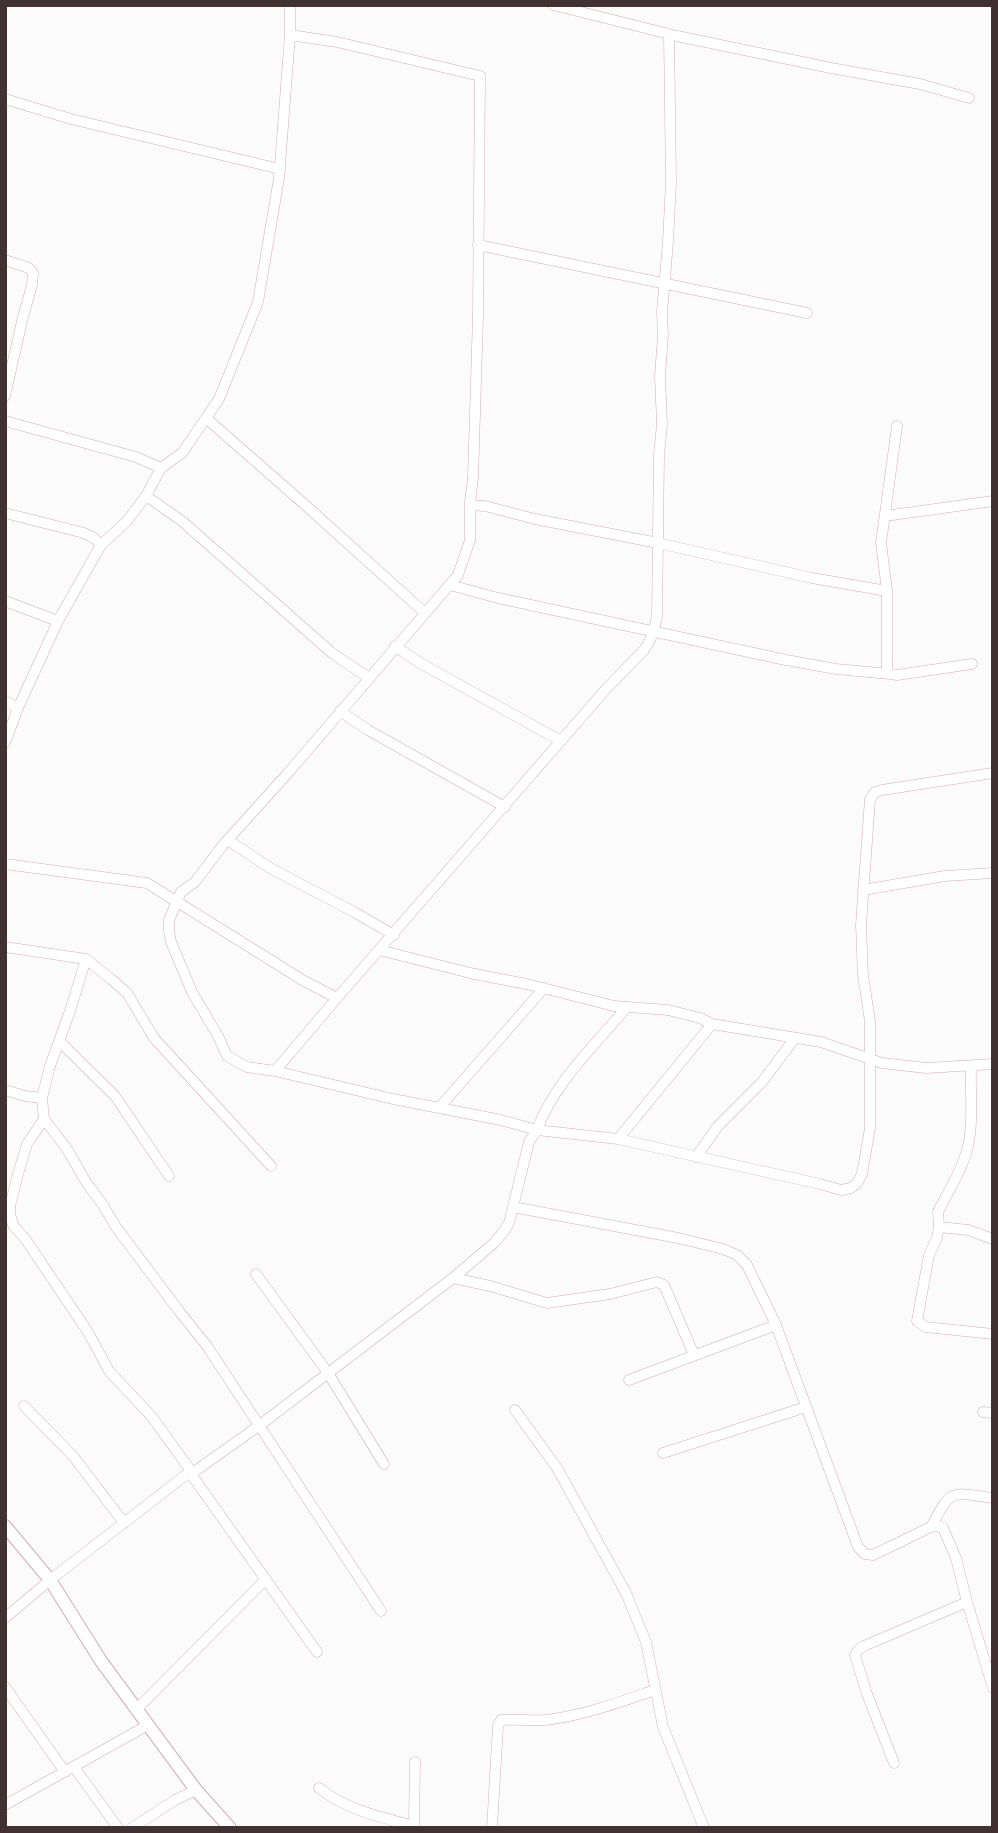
<!DOCTYPE html>
<style>
body{margin:0}
#map{position:relative;width:998px;height:1833px;overflow:hidden;background:#fbfbfb;font-family:Raleway,sans-serif}
canvas{display:block}
.frame{position:absolute;inset:0;border:7px solid #413135;pointer-events:none}
</style>
<div id="map">
<canvas width="998" height="1833"></canvas>
<div class="frame"></div>
</div>
<script>
const context = document.querySelector('canvas').getContext('2d');
context.lineJoin = 'round';
function stroke(path, color, width, dash) {
  context.strokeStyle = color;
  context.lineWidth = width;
  context.lineCap = dash ? 'butt' : 'round';
  context.setLineDash(dash || []);
  context.stroke(path);
}
const minor = new Path2D(`
 M553 5 677 36 831 68 920 84 969 98
 M5 99 71 119 280 169
 M478 245 807 313
 M5 260 29 268 33 273 32 285 23 317 5 396
 M206 418 303 503 425 613
 M5 421 136 457 161 468
 M897 426 881 543 887 591V671L890 674 897 675 972 664
 M146 496 182 521 332 653 369 678
 M470 505 485 506 535 519 658 543 812 578 887 591
 M5 513 84 533 94 538 101 545
 M885 516 993 501
 M450 585 498 598 786 660 836 669 890 674
 M5 601 58 621
 M395 646 420 663 561 741
 M5 701 18 708
 M340 711 368 730 505 807
 M5 743 18 708 58 621 84 575 101 545 127 521 146 496 161 468 182 453 219 399 258 302 279 178 290 35V5
 M228 840 270 868 354 912 394 935
 M5 864 147 883 304 981 337 998 275 1071 393 1099 501 1120 537 1130 529 1142 509 1223 504 1231 494 1243 453 1278 260 1425 191 1474V1471L50 1580 5 1618
 M863 890 945 876 993 873
 M5 947 86 959 111 979 127 993 154 1038 271 1166
 M379 950 470 973 531 985 614 1006 668 1010 700 1018 712 1024 821 1042 882 1063 926 1068 993 1064
 M86 959 70 1011 50 1066 42 1098 44 1119 27 1144 18 1174 10 1206V1214L13 1225 26 1240 88 1332 109 1371 152 1417 191 1471
 M337 998 606 689 644 650C652 640 654 629 657 617L659 455 662 424 660 376 663 335 662 312 668 242 671 182 669 34
 M627 1007C595 1045 554 1083 537 1130L618 1139 820 1184 841 1190 851 1188 857 1183 862 1174 870 1128V1021L863 975 861 925 870 799 875 792 882 790 993 773
 M59 1041 115 1096 169 1176
 M275 1071 247 1067 227 1056 218 1036 192 992 171 942 169 931V920L181 892 195 882 223 845 288 773 458 575 470 540V502L473 478 478 316 480 76 337 42 290 35
 M5 1090 25 1096 42 1098
 M439 1108 544 988
 M44 1119 67 1149 86 1182 103 1205 116 1227 179 1311 207 1346 381 1611
 M618 1139 712 1024
 M696 1157 718 1126 762 1082 795 1038
 M513 1207 678 1238 723 1249 737 1255 747 1265 776 1325 858 1547 865 1554 873 1555 931 1527 938 1526 943 1528 956 1558 967 1602 993 1688
 M939 1227 938 1212 941 1206C950 1188 962 1170 967 1150 974 1125 970 1092 971 1066
 M993 1239 968 1230 939 1227 937 1238 929 1255 917 1321 926 1327 993 1334
 M256 1274 328 1373 384 1464
 M453 1278 490 1286 547 1303 610 1294 657 1282 664 1285 694 1355
 M629 1380 776 1325
 M24 1406 73 1456 124 1523
 M515 1410 557 1468 626 1593 646 1642 663 1727 704 1828
 M983 1412 993 1413
 M663 1453 806 1407
 M191 1474 317 1652
 M931 1527C952 1488 950 1492 993 1498
 M5 1687 65 1772
 M137 1709 266 1579
 M894 1763 867 1694 855 1655 858 1650 864 1646 967 1602
 M74 1767 118 1828
 M319 1788C347 1810 380 1817 414 1826L413 1828
 M5 1805 148 1725
 M414 1826 415 1762
 M132 1828 175 1800 196 1790
 M492 1828 498 1726 501 1720C515 1719 530 1721 545 1720 583 1716 620 1702 655 1690`);
const tertiary = new Path2D(`
 M5 1526 50 1580 101 1661 148 1725 196 1790 230 1828`);
stroke(minor, '#d4acb4', 11);
stroke(tertiary, '#d4acb4', 14);
stroke(minor, '#fff', 10);
stroke(tertiary, '#fff', 12);
</script>
